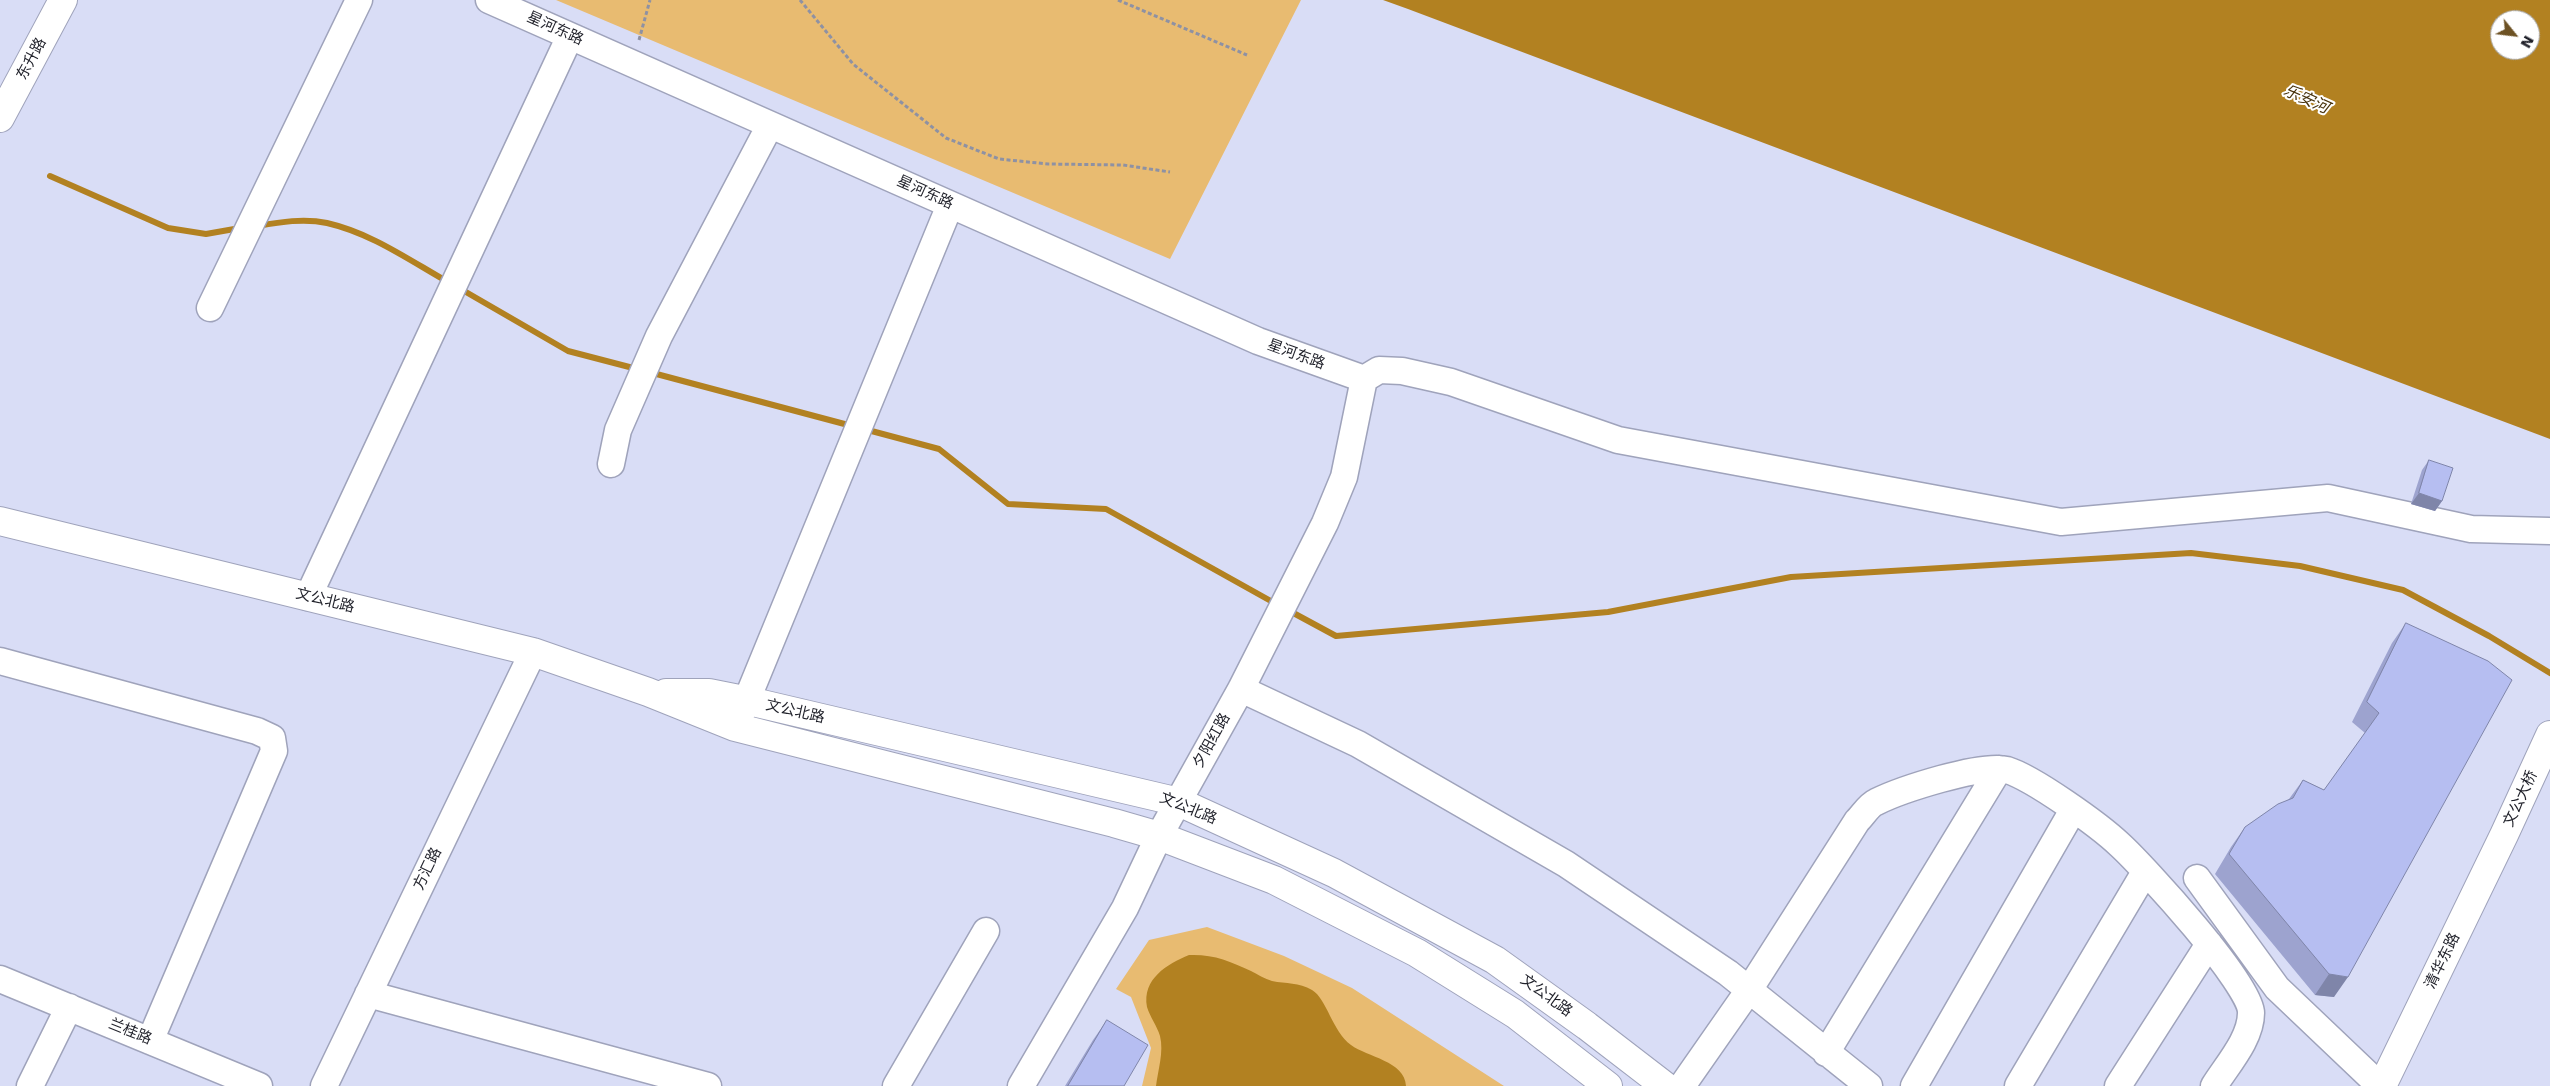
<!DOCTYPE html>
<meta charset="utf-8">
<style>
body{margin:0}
#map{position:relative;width:2550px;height:1086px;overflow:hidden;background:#d9ddf6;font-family:"DejaVu Sans",sans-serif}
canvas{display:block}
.north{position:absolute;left:2490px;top:10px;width:50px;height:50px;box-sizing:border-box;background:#fff;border:1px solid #a5a6a9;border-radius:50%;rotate:119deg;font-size:14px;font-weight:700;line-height:20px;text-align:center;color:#1f2029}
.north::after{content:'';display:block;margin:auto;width:18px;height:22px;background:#6d5224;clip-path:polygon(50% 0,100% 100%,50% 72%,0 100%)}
</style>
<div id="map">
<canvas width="2550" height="1086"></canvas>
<div class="north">N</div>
</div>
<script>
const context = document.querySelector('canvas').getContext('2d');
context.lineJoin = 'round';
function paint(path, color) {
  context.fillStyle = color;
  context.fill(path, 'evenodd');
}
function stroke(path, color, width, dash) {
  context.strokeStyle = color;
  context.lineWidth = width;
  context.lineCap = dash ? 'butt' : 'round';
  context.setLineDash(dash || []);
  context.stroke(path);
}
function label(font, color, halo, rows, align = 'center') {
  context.font = font + ' "DejaVu Sans","Noto Sans SC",sans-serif';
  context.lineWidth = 4;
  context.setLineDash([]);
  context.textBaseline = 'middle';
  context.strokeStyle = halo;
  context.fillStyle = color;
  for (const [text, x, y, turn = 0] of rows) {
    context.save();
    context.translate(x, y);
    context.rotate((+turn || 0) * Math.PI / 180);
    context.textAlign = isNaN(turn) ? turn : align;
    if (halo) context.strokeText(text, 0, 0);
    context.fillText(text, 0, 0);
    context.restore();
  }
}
const green = new Path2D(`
 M556 0H1301L1170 259Z
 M1207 927 1284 956 1352 988 1504 1086H1142L1151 1048 1131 997 1116 989 1149 940Z`);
const water = new Path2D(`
 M1383 0H2550V439L1408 9ZM2500 20H2530V50H2500Z
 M1189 955C1213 954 1230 961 1251 971 1257 974 1265 979 1272 981 1286 984 1299 982 1312 990 1327 999 1332 1031 1351 1045 1367 1057 1405 1061 1406 1086H1156C1158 1070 1164 1052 1160 1036 1157 1026 1150 1017 1147 1007 1142 979 1167 964 1189 955Z`);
const stream = new Path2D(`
 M50 176 168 228 206 234 240 228
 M258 226C280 222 304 218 327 223 371 233 409 260 448 282
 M459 288 568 351 637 369
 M649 372 852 426
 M864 429 939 449 1008 504 1106 509 1278 605
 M1286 609 1336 636 1608 612 1791 577 2191 553 2300 566 2403 590 2489 636 2550 673`);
const path = new Path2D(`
 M800 0 853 64 946 138 999 159 1048 164 1123 165 1170 172
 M1118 0 1247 55
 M639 40 650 0`);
const minor = new Path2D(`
 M489 0 1258 341 1364 379
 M210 308 359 0
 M1364 379 1379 370 1402 371 1451 382 1618 440 2061 522 2328 498 2471 529 2550 531
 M611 464 618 430 659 336 770 125
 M308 597 570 36
 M0 661 257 731 272 738 274 751 150 1041
 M1241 689 1358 744 1566 864 1728 973 1869 1086
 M739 719 950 205
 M2197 878 2277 988 2380 1086
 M0 979 259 1086
 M368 994 708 1086
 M1826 1053 1999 769
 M30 1086 69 1007
 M324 1086 533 652
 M896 1086 986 931
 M1021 1086 1125 908 1159 836 1241 689 1325 523 1344 477 1364 379
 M1682 1086 1749 990 1857 821C1863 815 1869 805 1876 802 1900 790 1982 763 2007 770 2033 778 2099 825 2120 845 2144 867 2252 985 2251 1013 2251 1039 2227 1065 2214 1086
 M1914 1086 2073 810
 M2018 1086 2145 872
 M2118 1086 2209 944`);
const major = new Path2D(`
 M0 118 63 0
 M0 521 533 652 648 692 735 727 1114 823 1159 836 1274 880 1417 953 1515 1014 1608 1086
 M666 693H709L749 701 1179 802 1334 873 1495 960 1587 1026 1665 1086
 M2382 1086 2504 835 2550 735`);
const wall = new Path2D(`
 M2429 460 2442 501 2435 511 2411 504 2422 470Z
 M2406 623 2334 997 2315 995 2215 874 2231 847 2245 827 2289 799 2303 780 2324 790 2365 733 2352 722 2392 643Z
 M1107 1020 1124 1086H1065L1093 1040Z`);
const shadedWall = new Path2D(`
 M2419 493 2442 501 2435 511 2411 504Z
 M2329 974 2348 977 2334 997 2315 995Z`);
const building = new Path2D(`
 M2429 460 2453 468 2442 501 2419 493Z
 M2406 623 2488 661 2512 680 2348 977 2329 974 2229 854 2245 827 2278 804 2293 798 2303 780 2324 790 2379 713 2367 702Z
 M1107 1020 1148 1045 1124 1086H1068Z`);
const streetNames = [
 ["星河东路",555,29,24],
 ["东升路",32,59,-62],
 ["星河东路",925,193,24],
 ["星河东路",1296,355,20],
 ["文公北路",325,601,14],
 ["文公北路",795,712,13],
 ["夕阳红路",1212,741,-61],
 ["文公大桥",2521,799,-65],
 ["文公北路",1188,809,22],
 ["方汇路",428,869,-64],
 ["清华东路",2443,961,-64],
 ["文公北路",1546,996,36],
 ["兰桂路",130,1032,22]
];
const waterNames = [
 ["乐安河",2306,100,24]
];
paint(green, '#e8bb71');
paint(water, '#b28121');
stroke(stream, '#b28121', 6);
stroke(minor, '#9fa3bb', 29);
stroke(major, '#9fa3bb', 30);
stroke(path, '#8e91a3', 3, [4, 2.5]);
stroke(minor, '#fff', 26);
stroke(major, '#fff', 28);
paint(wall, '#9da3cf');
paint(shadedWall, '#7f85a9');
paint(building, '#b6bef1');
stroke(building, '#7f85a9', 1);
label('15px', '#1f2029', '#fff', streetNames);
label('italic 16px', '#49340e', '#fff', waterNames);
</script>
